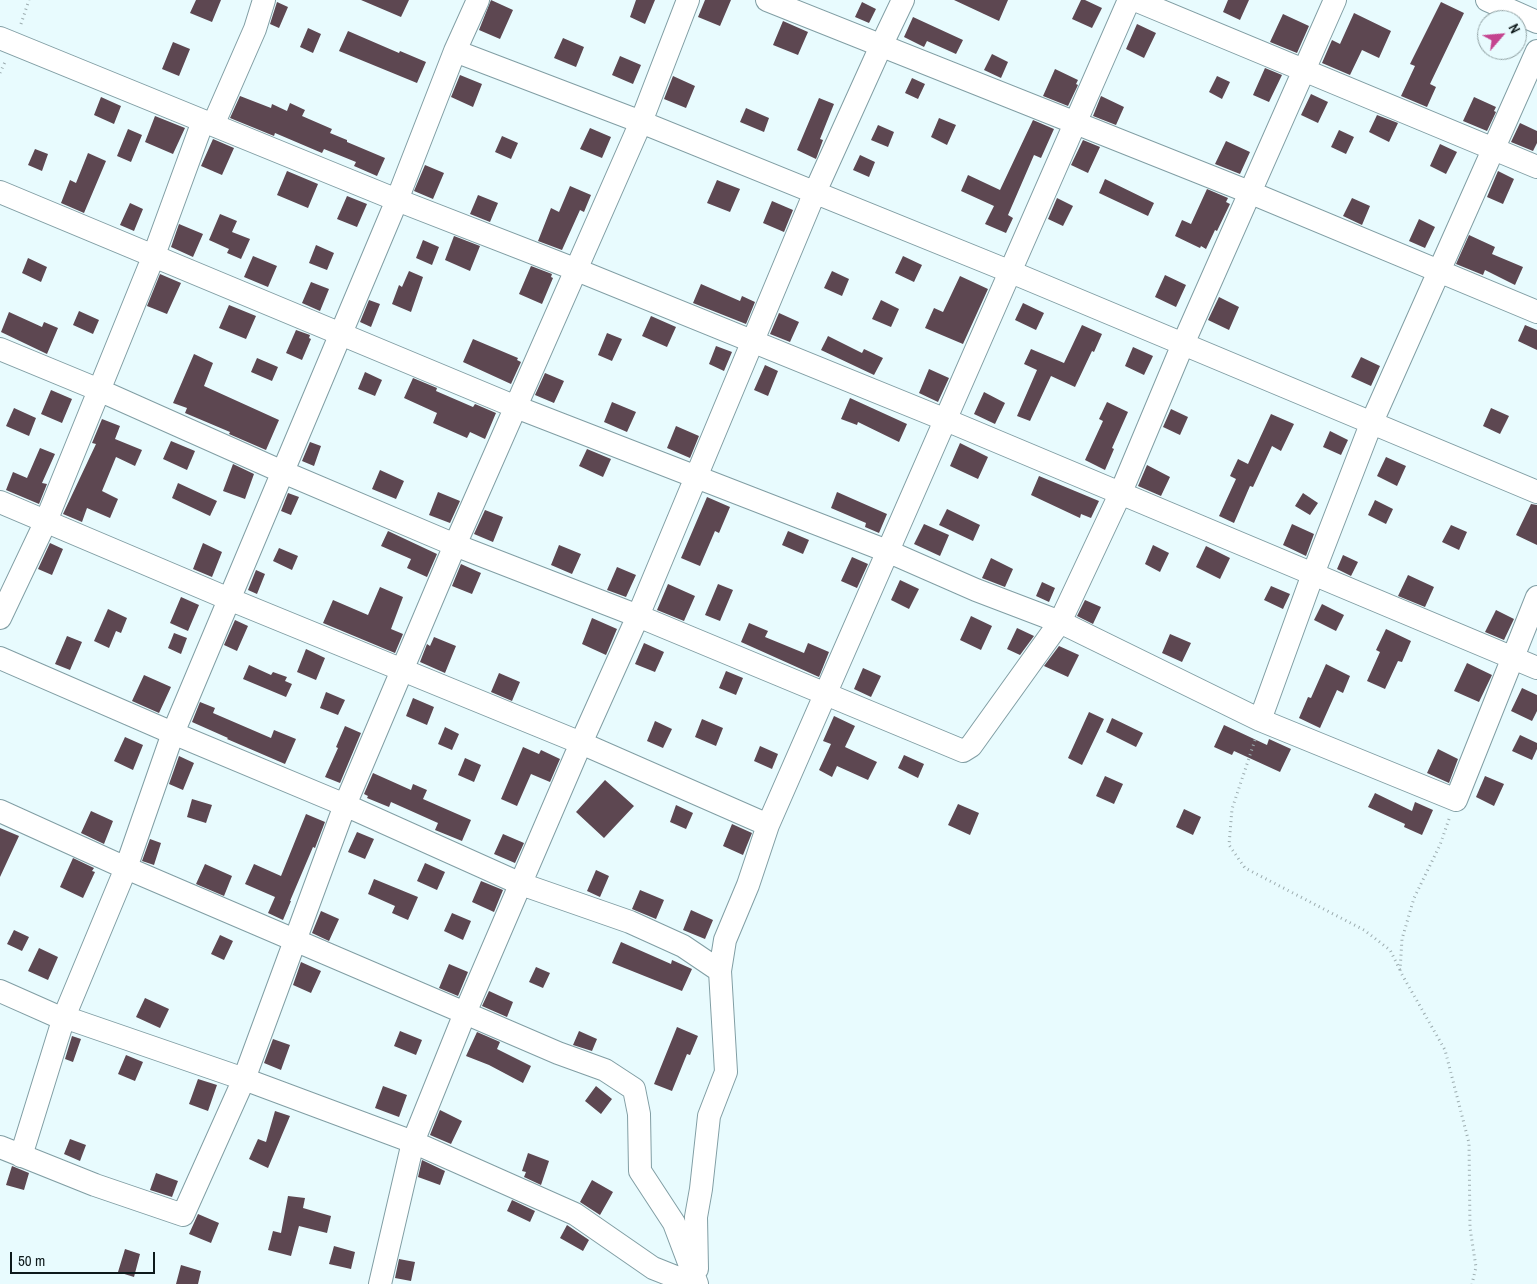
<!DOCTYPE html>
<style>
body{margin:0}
#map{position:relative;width:1537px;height:1284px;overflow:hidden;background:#e8fbfe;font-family:"Archivo Narrow",sans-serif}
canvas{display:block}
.north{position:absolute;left:1477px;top:10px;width:50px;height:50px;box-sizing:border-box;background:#e8fbfe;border:1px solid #90a1a3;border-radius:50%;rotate:63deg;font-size:14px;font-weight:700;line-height:20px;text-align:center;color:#0d191b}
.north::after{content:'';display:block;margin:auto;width:18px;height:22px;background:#c4448f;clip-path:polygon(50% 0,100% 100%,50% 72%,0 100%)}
.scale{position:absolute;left:10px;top:1252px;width:145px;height:22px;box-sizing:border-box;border:2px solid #0d191b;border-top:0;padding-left:6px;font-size:15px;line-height:18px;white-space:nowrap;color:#0d191b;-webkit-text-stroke:4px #e8fbfe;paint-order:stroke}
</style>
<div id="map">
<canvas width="1537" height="1284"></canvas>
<div class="north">N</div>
<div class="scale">50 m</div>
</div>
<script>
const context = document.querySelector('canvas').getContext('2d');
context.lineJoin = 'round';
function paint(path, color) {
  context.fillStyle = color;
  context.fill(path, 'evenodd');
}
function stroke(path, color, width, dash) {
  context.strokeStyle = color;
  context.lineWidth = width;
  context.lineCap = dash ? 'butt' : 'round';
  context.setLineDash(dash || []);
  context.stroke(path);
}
const building = new Path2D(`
 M196 0H221L212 22 190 13Z
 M361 0H409L401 17Z
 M491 0 513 10 500 39 479 30Z
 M636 0H655L645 24 630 17Z
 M705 0H731L720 26 698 17Z
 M954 0H1008L999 21Z
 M1081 0H1085L1102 8 1092 28 1072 19Z
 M1228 0H1249L1240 20 1223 12Z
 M277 2 288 7 279 28 270 24Z
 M862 2 876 9 869 23 855 17Z
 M1441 2 1464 13 1430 84 1436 87 1427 107 1401 96 1415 66 1410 64Z
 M1354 13 1391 31 1379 58 1362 50 1350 75 1322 63 1332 40 1340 44Z
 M1283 14 1309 26 1297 53 1270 42Z
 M913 17 963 40 956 54 927 41 924 47 904 37Z
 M783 21 808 32 798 55 773 45Z
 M1137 24 1156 33 1144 58 1126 49Z
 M308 28 321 34 313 53 300 47Z
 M348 31 399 53 400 51 426 62 417 83 339 51Z
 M563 38 584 47 576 67 554 58Z
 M173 42 190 49 179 76 162 69Z
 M992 54 1008 62 1001 78 984 70Z
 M620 56 641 65 633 84 612 75Z
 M1265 68 1282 75 1269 102 1253 95Z
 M1055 69 1078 80 1076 84 1078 85 1068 106 1043 96Z
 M460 75 482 84 473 107 451 97Z
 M673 76 695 86 686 108 664 99Z
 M1217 76 1230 82 1222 99 1209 92Z
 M912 78 925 84 918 99 905 93Z
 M1311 94 1328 102 1318 123 1301 115Z
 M240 96 271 108 272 104 287 111 290 103 305 110 302 116 332 129 330 133 347 140V142L385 158 377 176 354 166 356 162 324 149 322 153 275 133 274 136 230 118Z
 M1101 96 1124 107 1116 125 1093 116Z
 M101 97 121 106 114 124 94 115Z
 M1474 97 1496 107 1494 111 1496 112 1487 131 1463 121Z
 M819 98 834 104 820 139 823 140 816 159 797 150Z
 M746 108 769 118 764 132 740 122Z
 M1377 115 1398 123 1389 142 1369 132Z
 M155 116 185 128 173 154 145 142Z
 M939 118 956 125 947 145 931 137Z
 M1033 120 1054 129 1041 158 1034 155 1008 215 1013 218 1006 233 985 224 994 206 961 191 968 175 1000 190Z
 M1520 123 1537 131V143L1533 151 1511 142Z
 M878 125 894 132 888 147 871 140Z
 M590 128 611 137 602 158 580 149Z
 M128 129 142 135 131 162 117 156Z
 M1339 130 1354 137 1346 154 1331 147Z
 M502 136 518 143 511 159 495 152Z
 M213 139 234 148 222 175 201 166Z
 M1083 140 1100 147 1088 173 1071 165Z
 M1226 141 1250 152 1240 174 1215 164Z
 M1440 144 1457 152 1446 174 1430 166Z
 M35 149 48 154 42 171 28 165Z
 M88 153 106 161 84 213 61 203 70 180 76 183Z
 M860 155 875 162 869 177 853 170Z
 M425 165 444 173 433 199 414 191Z
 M287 171 318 184 308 208 277 195Z
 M1498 171 1514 179 1503 204 1487 197Z
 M1105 179 1154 203 1148 216 1099 193Z
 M717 180 740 189 730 212 707 203Z
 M570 186 591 195 584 212 580 210 562 250 538 241 551 208 559 212Z
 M1207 189 1228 198 1226 202 1230 204 1217 231 1215 230 1206 249 1201 246 1200 248 1175 236 1182 220 1191 224Z
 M478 195 498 203 490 222 470 214Z
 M347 196 367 204 357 227 337 219Z
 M1057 198 1073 206 1063 226 1048 219Z
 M1352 198 1370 206 1362 225 1343 216Z
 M772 201 793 210 784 232 763 223Z
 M130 203 143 209 134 231 120 225Z
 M220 214 237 221 232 232 250 239 241 259 227 253 229 249 209 240Z
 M1419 219 1435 227 1425 248 1409 241Z
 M179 224 203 234 193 257 171 247Z
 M1469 235 1495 247 1492 254 1523 267 1515 285 1485 270 1483 275 1456 264Z
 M454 236 480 246 470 271 445 260Z
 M423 240 439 247 432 265 416 258Z
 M316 245 334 253 327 270 309 263Z
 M253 256 277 266 268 287 244 277Z
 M903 256 922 265 914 282 895 273Z
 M28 258 47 267 41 282 22 273Z
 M531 266 552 274 551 277 553 278 542 304 519 294Z
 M409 271 423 277 411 312 392 304 399 285 402 287Z
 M832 271 849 279 842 296 824 288Z
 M160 274 181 283 167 314 147 306Z
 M1165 275 1186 285 1176 307 1155 297Z
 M960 276 988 289 963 344 925 328 934 308 943 312Z
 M311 282 329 289 320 311 302 303Z
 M701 284 740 301 742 296 755 302 746 324 693 303Z
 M1219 297 1239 307 1229 330 1208 320Z
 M369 300 380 304 371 327 360 322Z
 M881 300 899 309 891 327 872 319Z
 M1023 303 1044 313 1036 330 1015 320Z
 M229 305 256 316 246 339 219 328Z
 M79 311 99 320 93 334 73 325Z
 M9 312 42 327 44 322 58 328 47 354 1 332Z
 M779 313 799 322 790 342 770 334Z
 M651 316 676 327 667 347 642 336Z
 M1082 325 1102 334 1094 352 1092 351 1075 387 1051 376 1030 421 1017 416 1037 370 1024 364 1031 349 1064 363Z
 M1525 325 1537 330V350L1518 341Z
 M296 330 310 335 309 338 311 339 302 360 286 353Z
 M607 333 622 339 612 361 598 355Z
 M828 336 862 353 864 349 883 358 874 375 821 350Z
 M473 339 518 358 517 360 521 362 511 384 463 362Z
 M716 346 732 352 724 371 709 364Z
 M1133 347 1153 356 1144 375 1125 366Z
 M194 354 213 363 204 386 279 420 266 450 229 434 230 432 185 413 187 408 173 403Z
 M1361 357 1380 366 1371 386 1351 377Z
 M257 358 278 367 272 381 251 372Z
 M765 365 778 371 768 396 754 390Z
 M929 369 949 378 938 402 919 393Z
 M365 372 382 380 375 396 358 389Z
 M545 373 564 381 554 403 535 395Z
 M413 378 437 388 436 391 473 407 475 404 496 413 485 439 470 432 467 438 433 423 437 413 404 398Z
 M51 390 72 399 62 423 41 414Z
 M984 392 1005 403 995 424 974 414Z
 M850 398 907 424 899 442 858 422 857 425 841 419Z
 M612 402 636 412 627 432 604 422Z
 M1107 402 1128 412 1112 448 1114 449 1105 470 1085 460 1103 421 1099 419Z
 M14 408 36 418 29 436 6 426Z
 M1491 408 1509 416 1500 434 1483 426Z
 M1171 409 1188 417 1180 435 1163 427Z
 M1271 414 1294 424 1281 451 1272 446 1253 487 1250 486 1234 523 1219 516 1236 479 1230 476 1238 459 1248 464Z
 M102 419 120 426 115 439 142 450 135 466 116 457 102 491 118 499 110 518 87 508 82 522 63 514 96 444 92 443Z
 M676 426 699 436 690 458 667 448Z
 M1330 431 1348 440 1341 455 1323 447Z
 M171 441 195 451 187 470 163 459Z
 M310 442 321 446 314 466 302 461Z
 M960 443 988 457 978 479 950 466Z
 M40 448 55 454 42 483 47 484 39 504 6 490 13 472 27 478Z
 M587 449 611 459 603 477 579 466Z
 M1386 457 1406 466 1397 486 1377 476Z
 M233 464 254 474 245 499 223 491Z
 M1147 465 1170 477 1161 496 1138 486Z
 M380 470 404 481 396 499 372 489Z
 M1039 476 1099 501 1091 518 1081 514 1080 518 1031 495Z
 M178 483 217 501 210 516 172 498Z
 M438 492 460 501 450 523 429 515Z
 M837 492 887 514 879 533 865 527 866 523 831 508Z
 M288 493 299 497 291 515 281 511Z
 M1303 493 1318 503 1310 515 1295 506Z
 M707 497 730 507 719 533 715 531 700 566 681 558Z
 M1375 500 1393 509 1386 524 1368 515Z
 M1531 504 1537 505V545L1516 535Z
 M947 509 980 525 973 541 939 525Z
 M485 510 503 517 493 542 474 534Z
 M924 524 949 535 940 556 914 544Z
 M1292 524 1314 534 1306 556 1283 545Z
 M1451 525 1467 532 1459 550 1442 542Z
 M388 531 437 554 427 577 407 568 411 559 381 546Z
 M788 531 809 540 803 554 782 545Z
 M50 543 63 549 52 575 38 569Z
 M203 543 222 552 212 577 193 569Z
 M559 545 581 554 572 574 551 565Z
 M1153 545 1169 553 1160 572 1145 564Z
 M1206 546 1230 558 1220 579 1196 567Z
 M279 548 298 556 292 570 273 561Z
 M1343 555 1358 562 1351 576 1337 569Z
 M852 557 868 564 857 588 841 581Z
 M991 558 1013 569 1005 587 982 578Z
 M461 564 481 573 472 594 452 586Z
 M617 567 636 575 626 597 607 590Z
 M256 570 265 574 257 594 248 590Z
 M1408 575 1434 587 1425 607 1398 596Z
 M900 580 919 589 909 609 891 600Z
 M1042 582 1055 588 1049 602 1036 596Z
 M668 584 695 596 684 621 657 610Z
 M718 584 733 590 720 621 705 615Z
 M1271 586 1290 594 1283 609 1264 600Z
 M380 587 403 597 391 629 403 634 395 653 323 623 333 600 368 615Z
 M181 597 199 605 188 631 170 623Z
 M1085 600 1101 607 1093 624 1077 616Z
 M1322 604 1344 615 1336 631 1314 620Z
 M108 609 127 618 121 633 116 631 109 648 94 641Z
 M1496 610 1514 619 1504 640 1485 632Z
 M971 616 992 626 981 650 960 640Z
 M592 618 617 629 606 655 582 644Z
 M235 620 248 626 237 651 224 645Z
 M749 623 768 631 765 637 804 653 808 643 829 652 819 677 741 642Z
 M1017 628 1034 636 1020 655 1007 649Z
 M1386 629 1411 641 1402 662 1398 661 1385 689 1367 681 1380 652 1376 650Z
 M174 633 187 638 181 654 168 648Z
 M1170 634 1191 643 1182 662 1162 653Z
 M67 636 82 642 70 670 55 664Z
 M434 637 456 646 445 673 420 662 427 644 430 646Z
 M644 643 664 652 655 672 635 664Z
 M1059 646 1079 655 1068 677 1044 666Z
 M306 649 325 658 316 680 297 672Z
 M1467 663 1492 675 1479 702 1454 691Z
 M1326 664 1350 676 1343 693 1337 690 1320 728 1299 718 1308 697 1311 698Z
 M249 665 271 675 273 672 287 677 285 681 292 684 286 697 243 679Z
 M863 668 881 676 871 697 854 689Z
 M726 671 743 678 736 695 719 688Z
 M499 673 520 682 512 701 491 692Z
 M144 675 171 687 159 713 132 701Z
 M1522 688 1537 695V711L1532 721 1511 711Z
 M326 692 345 700 338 715 320 708Z
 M413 698 434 707 427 725 406 716Z
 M200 702 215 708 213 713 271 738 274 730 296 739 285 764 227 739 228 738 192 722Z
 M1089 712 1104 719 1082 765 1068 758Z
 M834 716 855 726 845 747 877 762 868 780 837 766 832 777 819 770 831 744 823 741Z
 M1112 718 1143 733 1136 747 1106 732Z
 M702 719 723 728 716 746 695 737Z
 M655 721 672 729 663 748 647 741Z
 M1224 725 1267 745 1269 739 1291 749 1280 772 1234 751 1232 755 1214 747Z
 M345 726 361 733 340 783 325 777 338 748 336 747Z
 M445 727 459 734 452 750 438 744Z
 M1520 735 1537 743V749L1532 760 1512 751Z
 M125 737 143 745 133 770 114 761Z
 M760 746 778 754 772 769 754 761Z
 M523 747 539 754 541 750 560 759 550 782 531 774 517 806 501 799Z
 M1438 749 1458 759 1449 783 1427 773Z
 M904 755 924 764 918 778 898 768Z
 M179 756 194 763 183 790 169 784Z
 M465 758 481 765 474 782 458 775Z
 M373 773 411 790 413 784 427 790 423 799 471 820 462 841 435 830 438 823 391 802 389 807 367 798 368 796 364 794Z
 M1105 776 1123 784 1114 804 1096 796Z
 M1485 776 1504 784 1494 806 1476 797Z
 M605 780 634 806 604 838 576 812Z
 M1375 793 1412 811 1415 802 1433 810 1422 835 1404 827 1405 824 1368 807Z
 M192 799 212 805 206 823 187 817Z
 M958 804 979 813 970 835 948 825Z
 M676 805 693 813 686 829 670 822Z
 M1184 809 1201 817 1193 835 1176 827Z
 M91 811 113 821 104 844 81 833Z
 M306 814 325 822 315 848 313 847 290 901H291L283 920 268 913 275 897 245 884 254 864 281 876Z
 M732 824 752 833 743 855 723 846Z
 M0 828 19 836 0 877Z
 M357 832 374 839 365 859 348 852Z
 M503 834 524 843 515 863 494 854Z
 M150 839 161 843 154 865 142 861Z
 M73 858 94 868 92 871 95 872 83 898 60 887Z
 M425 863 445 872 437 890 417 881Z
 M205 864 232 876 224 896 196 884Z
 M596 870 609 876 600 897 587 891Z
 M374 879 418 897 408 920 392 913 395 906 368 894Z
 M481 881 503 890 494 912 472 902Z
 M640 890 664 900 656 919 632 909Z
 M691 910 713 920 705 939 683 930Z
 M321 911 339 919 329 941 312 933Z
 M452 913 471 921 463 940 444 931Z
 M14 930 29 937 22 951 7 944Z
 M220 935 233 941 224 960 211 954Z
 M621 942 671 964 672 960 692 969 682 991 612 963Z
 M39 948 58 957 48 980 28 971Z
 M301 962 321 971 311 993 293 985Z
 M449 964 468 972 458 996 439 988Z
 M536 967 550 973 543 988 529 982Z
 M489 991 513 1002 507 1017 482 1006Z
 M145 998 169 1009 160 1028 136 1017Z
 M677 1027 698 1036 690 1055 687 1054 672 1091 654 1084Z
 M400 1031 422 1040 416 1055 394 1046Z
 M579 1031 597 1039 592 1051 573 1045Z
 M477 1032 500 1042 497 1049 531 1066 523 1083 489 1065 466 1056Z
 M72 1036 81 1039 73 1062 65 1059Z
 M273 1039 290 1045 281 1070 264 1063Z
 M126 1055 143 1062 135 1081 118 1074Z
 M198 1079 217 1085 208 1111 189 1104Z
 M383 1086 407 1095 399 1117 375 1108Z
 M596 1086 612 1099 601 1114 585 1101Z
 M440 1110 462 1121 451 1144 430 1135Z
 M275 1111 290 1116 268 1168 249 1159 258 1139 266 1142Z
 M70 1139 86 1145 80 1161 64 1154Z
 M528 1153 549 1161 541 1185 524 1177 526 1172 522 1171Z
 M422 1160 445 1171 440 1185 418 1177Z
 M12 1166 29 1173 24 1190 6 1185Z
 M156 1173 178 1181 172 1197 150 1190Z
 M592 1180 613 1192 600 1215 580 1202Z
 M288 1196 305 1198 303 1208 331 1216 327 1233 299 1226 291 1256 268 1250 273 1231 281 1233Z
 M512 1200 535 1211 530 1222 507 1211Z
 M198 1214 219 1223 211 1243 189 1234Z
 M567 1225 589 1240 583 1251 560 1238Z
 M334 1246 355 1252 351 1269 329 1264Z
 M125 1249 140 1254 134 1277 118 1272Z
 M399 1259 415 1262 411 1281 395 1278Z
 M181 1265 201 1271 198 1284H176Z`);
const path = new Path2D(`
 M21 24 29 0
 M0 73 5 62
 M1255 740 1232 809 1229 845 1245 868 1364 930 1390 950 1400 970
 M1449 819 1440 845 1414 898 1402 939 1400 971 1445 1050 1469 1143 1470 1228 1476 1267 1472 1284`);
const minor = new Path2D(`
 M767 0 1249 192 1537 312
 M1135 0 1537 167
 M1487 0 1537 22
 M0 38 397 200 577 270 946 420 1537 668
 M455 51 641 122 1011 272 1537 492
 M213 125 255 29 264 0
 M0 192 516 407 887 551 976 590 1060 622 1260 720 1456 800 1537 597
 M0 349 92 387 276 469 455 545 638 616 963 751 971 746 1060 622 1121 492 1183 344 1335 0
 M0 502 229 599 581 743 768 825 1129 0
 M0 618 46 521 154 255 203 121
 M0 658 168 731 345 805 521 884 630 922 683 946 720 971
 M1260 720 1313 574 1371 424 1537 51
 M0 811 117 864 465 1013 558 1053 605 1070 634 1089 639 1114 640 1171 674 1223 697 1284
 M0 991 61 1018 64 1017 244 1079 413 1142 575 1214 653 1268 693 1284
 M0 1147 95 1185 183 1215 244 1079 345 805 455 545 641 122 688 0
 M21 1156 64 1017 126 868 173 733 397 200 455 51 478 0
 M697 1269 696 1217 701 1189 709 1116 726 1072 720 971 725 940 748 885 768 825
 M380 1284 413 1142 465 1013 581 743 638 616 815 192 881 46 903 0`);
paint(building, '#5d4751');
stroke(minor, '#819ea4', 24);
stroke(path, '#9cacaf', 3, [1, 4]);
stroke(minor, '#fff', 22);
</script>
